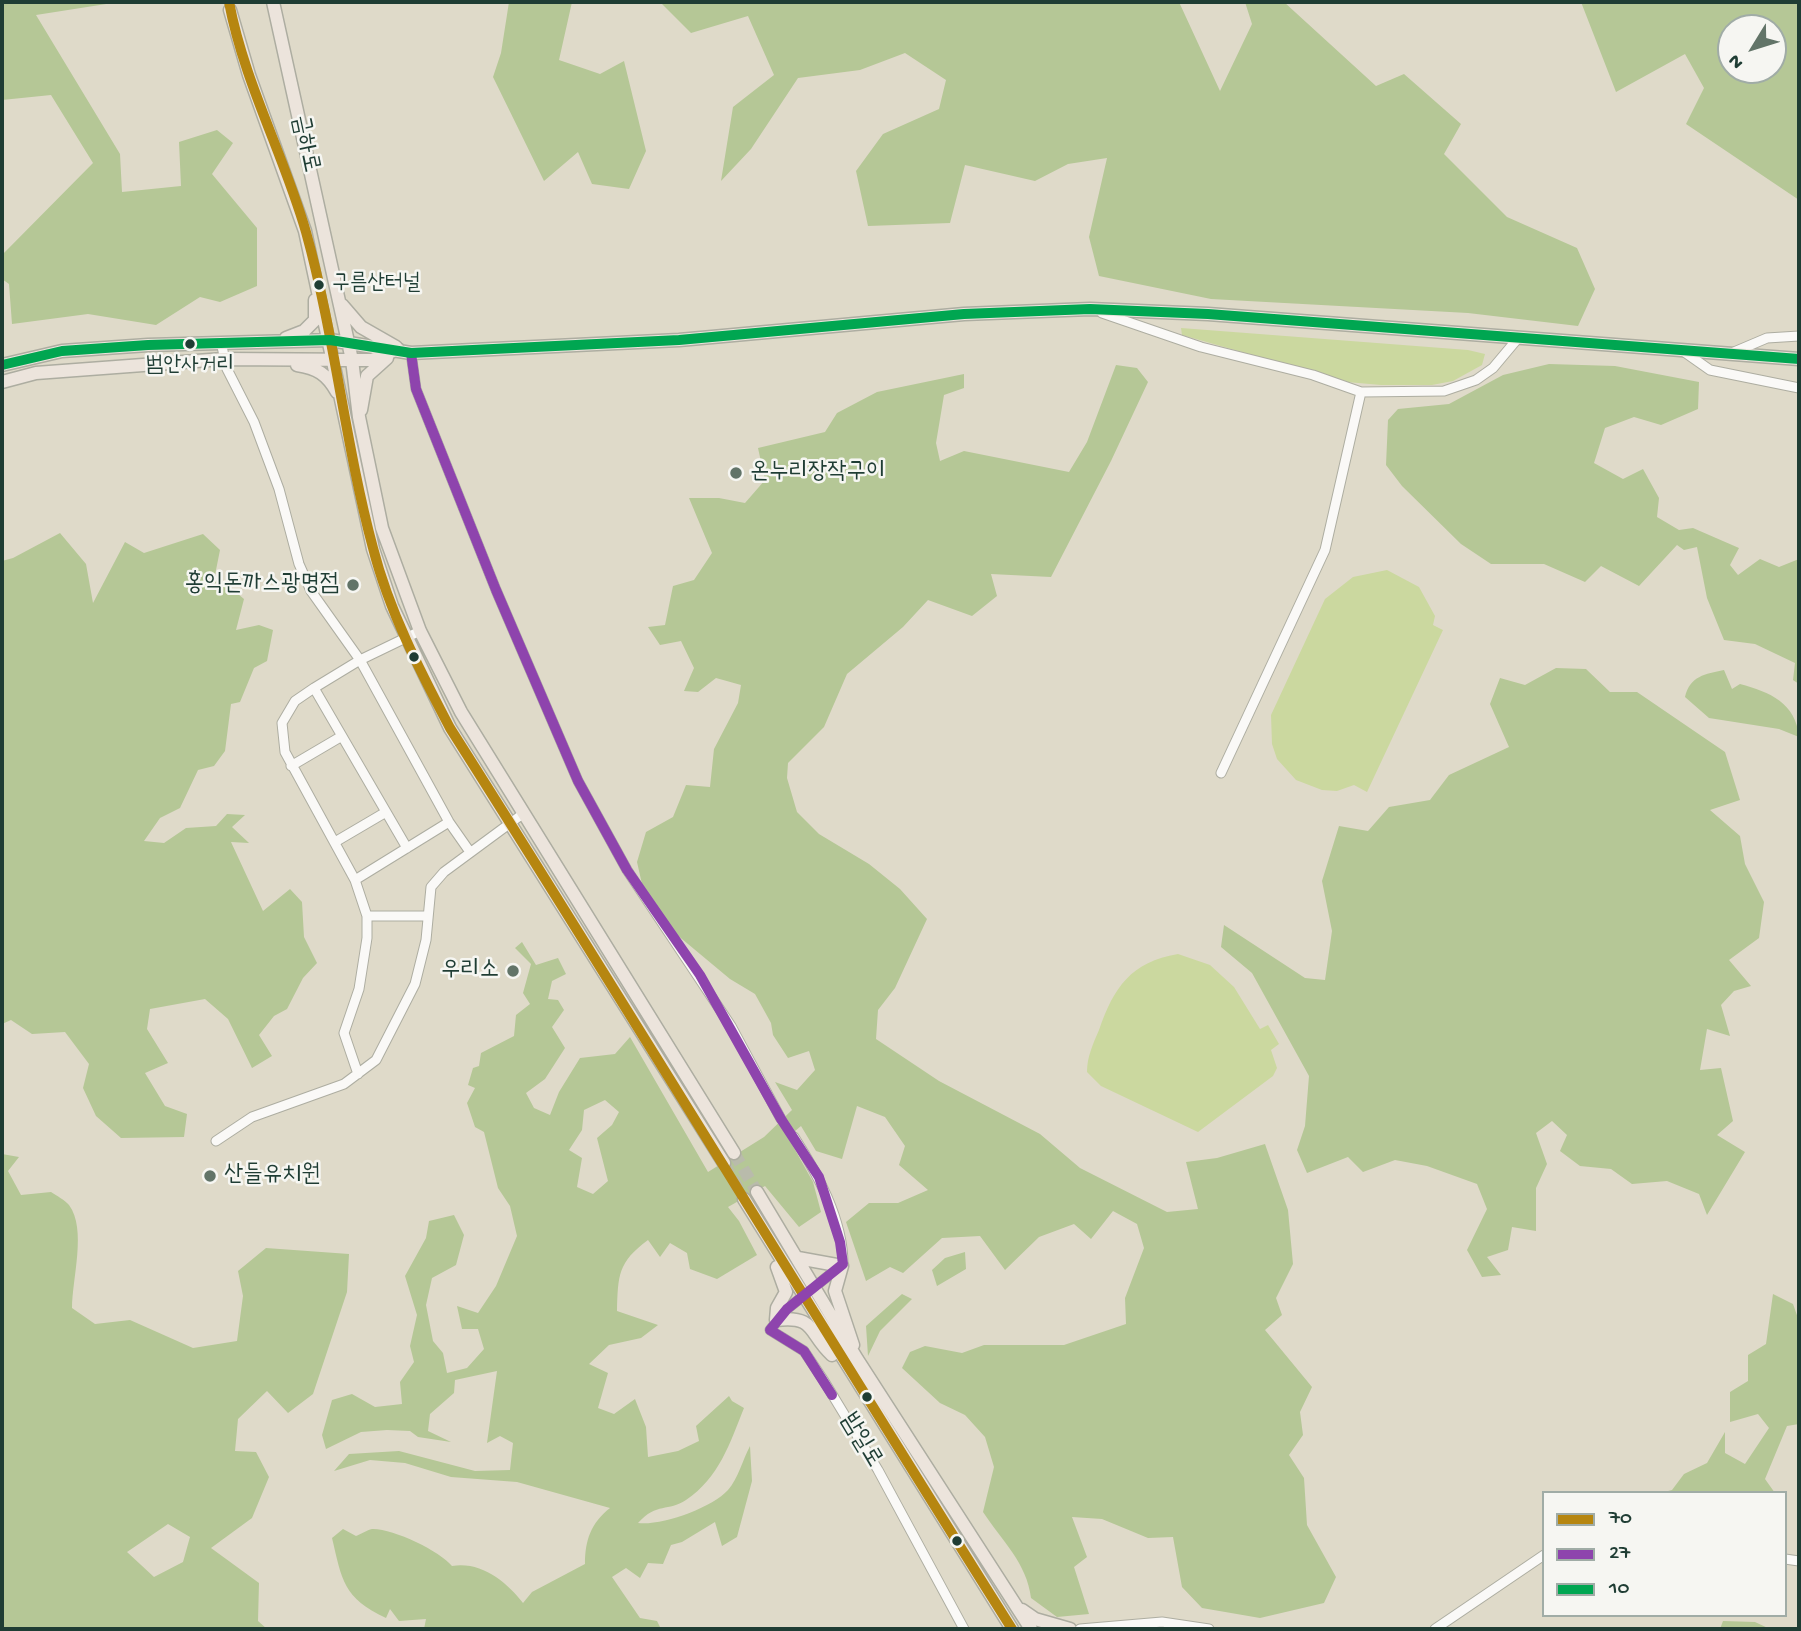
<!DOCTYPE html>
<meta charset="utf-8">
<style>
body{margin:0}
#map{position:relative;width:1801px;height:1631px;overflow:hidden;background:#dfdac9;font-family:"Gochi Hand",sans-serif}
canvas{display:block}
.frame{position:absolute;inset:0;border:4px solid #1f3d34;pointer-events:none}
.legend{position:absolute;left:1542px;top:1491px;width:245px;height:126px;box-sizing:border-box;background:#f6f6f2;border:2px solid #a0aca6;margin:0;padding:9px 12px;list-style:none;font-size:21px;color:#1f3d34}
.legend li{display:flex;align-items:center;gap:14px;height:35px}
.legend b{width:35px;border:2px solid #a0aca6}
.north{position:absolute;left:1717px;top:14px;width:70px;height:70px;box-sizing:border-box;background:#f6f6f2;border:2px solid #a0aca6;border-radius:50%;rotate:232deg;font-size:19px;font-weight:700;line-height:28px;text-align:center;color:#1f3d34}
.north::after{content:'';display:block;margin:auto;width:24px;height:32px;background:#627468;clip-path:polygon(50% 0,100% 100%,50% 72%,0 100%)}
</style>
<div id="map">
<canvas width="1801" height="1631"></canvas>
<div class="frame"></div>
<ul class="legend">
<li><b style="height:9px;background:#b68610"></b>70</li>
<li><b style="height:9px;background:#8e44ad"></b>27</li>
<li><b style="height:9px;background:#00a651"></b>10</li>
</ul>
<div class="north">N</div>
</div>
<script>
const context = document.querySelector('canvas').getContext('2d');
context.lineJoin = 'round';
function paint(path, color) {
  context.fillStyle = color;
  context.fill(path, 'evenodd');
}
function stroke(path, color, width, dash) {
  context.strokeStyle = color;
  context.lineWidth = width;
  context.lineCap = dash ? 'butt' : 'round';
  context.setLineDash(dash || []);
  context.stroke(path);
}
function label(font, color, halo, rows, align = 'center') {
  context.font = font + ' "Gochi Hand","Poor Story",sans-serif';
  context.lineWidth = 5;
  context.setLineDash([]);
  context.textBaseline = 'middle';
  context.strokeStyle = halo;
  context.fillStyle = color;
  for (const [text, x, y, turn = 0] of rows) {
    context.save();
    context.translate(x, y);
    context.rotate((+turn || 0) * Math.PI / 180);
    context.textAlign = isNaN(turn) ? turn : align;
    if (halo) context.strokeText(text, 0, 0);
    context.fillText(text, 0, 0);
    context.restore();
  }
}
const green = new Path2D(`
 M1181 328 1468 350 1485 354 1482 365 1453 381 1432 385H1381L1347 382 1182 335Z
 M1387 570 1419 587 1435 616 1433 625 1443 630 1367 792 1354 785 1337 791 1322 790 1296 780 1277 759 1272 744 1271 715 1325 599 1353 577Z
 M1178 954 1210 965 1234 987 1260 1029 1268 1025 1279 1044 1271 1050 1277 1068 1273 1076 1198 1132 1101 1086 1087 1072C1087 1057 1093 1044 1099 1030 1114 987 1131 962 1178 954Z`);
const forest = new Path2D(`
 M2 2H119L36 15 120 154 122 192 181 186 179 142 217 130 233 143 212 174 257 228V286L220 302 200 297 156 325 88 314 12 324 9 284 2 279V255L93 163 51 95 2 100Z
 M509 2H572L559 60 600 74 624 61 646 151 629 189 592 184 578 152 544 181 493 77 501 53Z
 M660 2H1179L1220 91 1252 24 1245 2H1284L1376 86 1404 74 1461 124 1444 154 1507 217 1577 248 1595 289 1578 326 1468 313 1211 299 1099 276 1089 237 1107 158 1068 164 1035 181 965 165 950 223 868 226 856 171 883 134 939 109 946 80 905 53 860 70 798 78 751 149 721 181 733 107 774 75 748 16 691 33Z
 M1581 2H1799V200L1686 124 1704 88 1685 54 1616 92ZM1731 28H1773V70H1731Z
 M1549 364 1615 366 1699 382 1698 409 1661 425 1634 417 1605 428 1594 463 1623 479 1643 469 1659 498 1657 517 1679 530 1693 528 1739 548 1730 565 1738 575 1760 559 1779 567 1799 559V684L1793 680 1795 663 1755 644 1724 640 1707 598 1697 547 1684 550 1677 545 1639 586 1601 566 1585 582 1544 564H1491L1461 544 1402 486 1386 465 1388 420 1398 409 1449 404 1503 375Z
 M1116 365 1137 368 1148 382 1111 461 1051 577 991 574 997 596 972 616 928 600 903 627 847 674 824 727 788 763 787 778 797 812 819 834 869 864 900 889 927 919 895 988 878 1010 876 1039 939 1081 1040 1134 1080 1168 1167 1212 1198 1209 1186 1162 1217 1158 1265 1144 1288 1210 1293 1264 1276 1298 1282 1315 1265 1330 1312 1387 1300 1412 1303 1435 1289 1455 1304 1478 1307 1525 1336 1577 1324 1603 1260 1618 1202 1608 1182 1587 1173 1537 1148 1538 1102 1519 1072 1517 1087 1557 1074 1567 1089 1614 1057 1617 1031 1598C1027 1563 1002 1541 983 1512L994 1467 985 1437 965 1415 940 1403 902 1368 910 1352 925 1346 962 1353 984 1345H1064L1126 1324 1125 1298 1144 1248 1137 1224 1113 1211 1091 1239 1074 1224 1039 1237 1005 1270 980 1236 942 1238 903 1273 890 1267 866 1281 846 1222 869 1203H898L928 1190 899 1165 905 1146 885 1117 857 1106 842 1159 816 1151 801 1126 788 1137 813 1182 821 1212 799 1227 765 1186 728 1207 739 1221 757 1255 717 1279 690 1269 687 1253 670 1243 660 1257 648 1240C618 1262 618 1275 617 1311L658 1325 641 1338 609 1345 589 1364 608 1373 598 1408 614 1414 635 1399 646 1427 648 1457 678 1451 699 1441 696 1426 729 1396 732 1401 744 1408C730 1443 719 1478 686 1500 668 1512 657 1502 638 1523 661 1526 712 1508 728 1490 738 1479 743 1459 750 1446L752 1481 737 1537 722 1546 715 1522 682 1542 671 1545 663 1564 648 1563 640 1578 626 1568 612 1577 640 1618 657 1621 661 1629H424L426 1619 399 1621 390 1609 386 1618C343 1598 342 1580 332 1538L343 1529 356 1536C361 1534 367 1530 372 1529 392 1528 440 1551 452 1566 481 1561 507 1582 523 1603L532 1592 585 1564C585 1540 591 1523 610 1508L517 1482 451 1477 405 1463 370 1460 334 1471 349 1454 399 1451 475 1471 510 1470 513 1443 500 1436 487 1443 497 1371 455 1380 454 1393 430 1414 428 1431 451 1442 418 1437 410 1431 387 1430 361 1432 326 1449 322 1435 332 1400 352 1394 375 1407 402 1404 400 1382 414 1362 410 1346 417 1315 405 1276 426 1238 429 1221 454 1215 464 1235 456 1265 432 1278 426 1305 433 1341 443 1353 447 1373 467 1368 484 1349 478 1329H462L457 1306 478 1313 496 1286 517 1236 510 1206 498 1188 484 1132 475 1127 467 1103 475 1088 468 1085 473 1068 479 1066 481 1053 514 1036 516 1015 530 1004 523 993 531 964 515 948 522 942 536 965 558 958 566 974 552 981 548 999 558 1000 564 1010 552 1027 565 1048 545 1079 526 1093 534 1108 550 1115 559 1092 580 1058 615 1054 630 1037 708 1172 764 1137 792 1110 775 1082 797 1090 815 1070 809 1051 788 1058 773 1035 771 1023 755 994 730 979 676 934 642 884 637 862 646 832 673 817 686 785 710 787 714 749 738 703 741 685 716 678 698 692 684 691 694 668 681 641 660 645 648 627 665 625 673 586 694 580 712 553 689 498H719L745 503 765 480 758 448 825 432 837 413 877 392 964 374V388L944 395 936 443 940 461 964 451 1069 472 1087 442ZM605 1100 619 1112 612 1125 597 1138 608 1181 593 1194 577 1187 582 1158 569 1150 582 1130 584 1110Z
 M60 533 86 564 93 603 125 542 144 553 203 534 220 550 215 575 244 599 236 630 259 625 273 630 267 661 254 668 240 702 231 704 225 751 214 766 198 770 180 808 160 818 144 841 164 843 186 828 216 826 227 814 245 815 232 827 249 843 231 842 263 911 290 889 302 902 304 937 317 963 303 978 287 1009 274 1016 259 1035 272 1056 252 1068 228 1019 205 999 150 1009 147 1029 168 1063 145 1073 165 1106 187 1114 184 1137 121 1138 96 1116 83 1088 89 1064 65 1032 32 1034 11 1020 2 1024V561L13 558Z
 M1556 668 1586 669 1610 692H1637L1725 752 1740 800 1710 810 1740 836 1745 864 1764 902 1759 938 1729 960 1751 986 1734 991 1721 1005 1730 1036 1707 1029 1700 1070 1721 1068 1733 1121 1717 1135 1745 1152 1707 1215 1699 1194 1667 1181 1632 1184 1611 1169 1580 1166 1560 1151 1567 1135 1552 1121 1536 1133 1547 1164 1536 1188V1231L1512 1227 1508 1250 1487 1257 1501 1275 1482 1277 1467 1250 1487 1209 1477 1184 1427 1166 1395 1160 1363 1172 1348 1157 1307 1173 1297 1150 1305 1126 1309 1076 1252 973 1221 947 1224 925 1305 978 1325 980 1332 931 1322 881 1339 826 1368 831 1389 807 1430 800 1449 775 1509 747 1490 704 1500 678 1525 685Z
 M1724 670 1732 689 1740 684C1770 692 1796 703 1799 737L1779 729 1709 718 1685 697C1690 676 1705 674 1724 670Z
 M2 1154 19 1157 8 1171 21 1195 51 1192C57 1196 65 1200 69 1205 87 1229 72 1279 72 1308L95 1324 130 1320 193 1348 237 1341 243 1296 238 1271 266 1248 349 1254 347 1292 313 1394 288 1413 267 1391 238 1419 235 1451 256 1452 269 1477 252 1518 211 1548 259 1583 258 1621 267 1629H2ZM168 1524 190 1537 183 1562 154 1577 127 1552Z
 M965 1252 966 1269 937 1286 932 1270 945 1258Z
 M902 1294 912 1299 880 1331 868 1356 866 1326Z
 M1773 1294 1793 1304 1799 1321V1424L1787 1426 1765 1479 1775 1493H1660L1672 1490 1684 1474 1707 1463 1725 1432V1453L1745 1464 1769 1428 1758 1414 1730 1422V1392L1748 1381V1355L1766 1344Z
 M1723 1621 1755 1622 1770 1629H1720Z`);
const minorTunnel = new Path2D(`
 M781 1119 794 1137`);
const majorTunnel = new Path2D(`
 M734 1153 757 1192
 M724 1163 744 1199`);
const minor = new Path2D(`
 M1102 313 1201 347 1313 375 1361 392 1444 391 1476 380 1493 368 1519 337
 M221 342 227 369 254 422 279 489 299 564 311 591 360 660 449 822 470 852
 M1683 351 1710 370 1799 388
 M1734 352 1767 338 1799 336
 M411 353 416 389 496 590 578 781 627 870 731 1026 781 1119
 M314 688 407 848
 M291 766 342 736
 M1221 773 1325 550 1361 392
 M335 842 386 812
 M355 880 449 822
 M367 916H428
 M358 1074 344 1033 359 989 367 938V916L355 880 285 752 282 723 295 701 314 688 360 660 420 631
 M794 1137C817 1173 843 1219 843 1264L787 1309 770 1330 804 1351 824 1381 878 1470 964 1629
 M216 1141 252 1117 344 1084 376 1060 415 984 426 940 431 887 444 872 524 813
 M1785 1559 1799 1561
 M1080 1629 1162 1622 1209 1629
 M1435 1629 1544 1555`);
const major = new Path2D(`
 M273 2 352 360 359 417 382 528 420 631 461 712 734 1153
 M230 10 249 75 305 231 373 549 392 606 450 728 724 1163
 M342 305 361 327 396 347
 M286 338 304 331 315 320V300
 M2 365 62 351 148 345 330 340 411 353 679 340 964 314 1090 309 1208 314 1799 359
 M297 365C317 368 327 374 337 392
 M2 382 36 373 223 359 372 360 398 349
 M361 410 367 376 387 358
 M757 1192 857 1359 1031 1629
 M744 1199 1012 1629
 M798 1258 842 1266 835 1291 853 1345
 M777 1267 786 1292 777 1308 776 1320C816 1315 808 1333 832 1355
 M1022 1610 1035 1619 1070 1629`);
const bus1 = new Path2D(`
 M229 2C244 82 284 155 306 232 335 336 345 444 373 548 389 611 420 671 450 728 640 1027 823 1330 1012 1629`);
const bus2 = new Path2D(`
 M411 353 416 389 496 590 578 781 627 870 700 975 781 1119 819 1177 840 1242 843 1264 787 1309 770 1330 804 1351 832 1395`);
const bus3 = new Path2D(`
 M2 365 62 351 148 345 330 340 411 353 679 340 964 314 1090 309 1208 314 1799 359`);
const markers = [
 [319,285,6,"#1f3d34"],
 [190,344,6,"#1f3d34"],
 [736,473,7,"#627468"],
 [353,585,7,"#627468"],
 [414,657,6,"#1f3d34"],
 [513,971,7,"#627468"],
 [210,1176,7,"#627468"],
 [867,1397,6,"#1f3d34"],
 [957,1541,6,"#1f3d34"]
];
const busNames = [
 ["구름산터널",332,285],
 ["범안사거리",190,367,"center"]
];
const streetNames = [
 ["금하로",304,144,78],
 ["밤일로",860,1441,59]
];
const poiNames = [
 ["온누리장작구이",750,473],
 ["홍익돈까스광명점",339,585,"right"],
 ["우리소",499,971,"right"],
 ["산들유치원",224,1176]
];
paint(green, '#cbd89f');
paint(forest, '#b5c796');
stroke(minorTunnel, '#b9bbab', 9, [9, 4.5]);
stroke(majorTunnel, '#b9bbab', 12, [12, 6]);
stroke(minor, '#adada1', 11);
stroke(major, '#adada1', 15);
stroke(minor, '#faf9f7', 9);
stroke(major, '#ece4dc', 12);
stroke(bus1, '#b68610', 10);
stroke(bus2, '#8e44ad', 10);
stroke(bus3, '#00a651', 10);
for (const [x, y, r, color] of markers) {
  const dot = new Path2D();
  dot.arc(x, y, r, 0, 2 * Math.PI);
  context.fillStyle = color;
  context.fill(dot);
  stroke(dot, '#f6f6f2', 2.5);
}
label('22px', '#1f3d34', '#f6f6f2', busNames, 'left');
label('24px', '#1f3d34', '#f6f6f2', streetNames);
label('24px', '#1f3d34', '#f6f6f2', poiNames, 'left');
</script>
